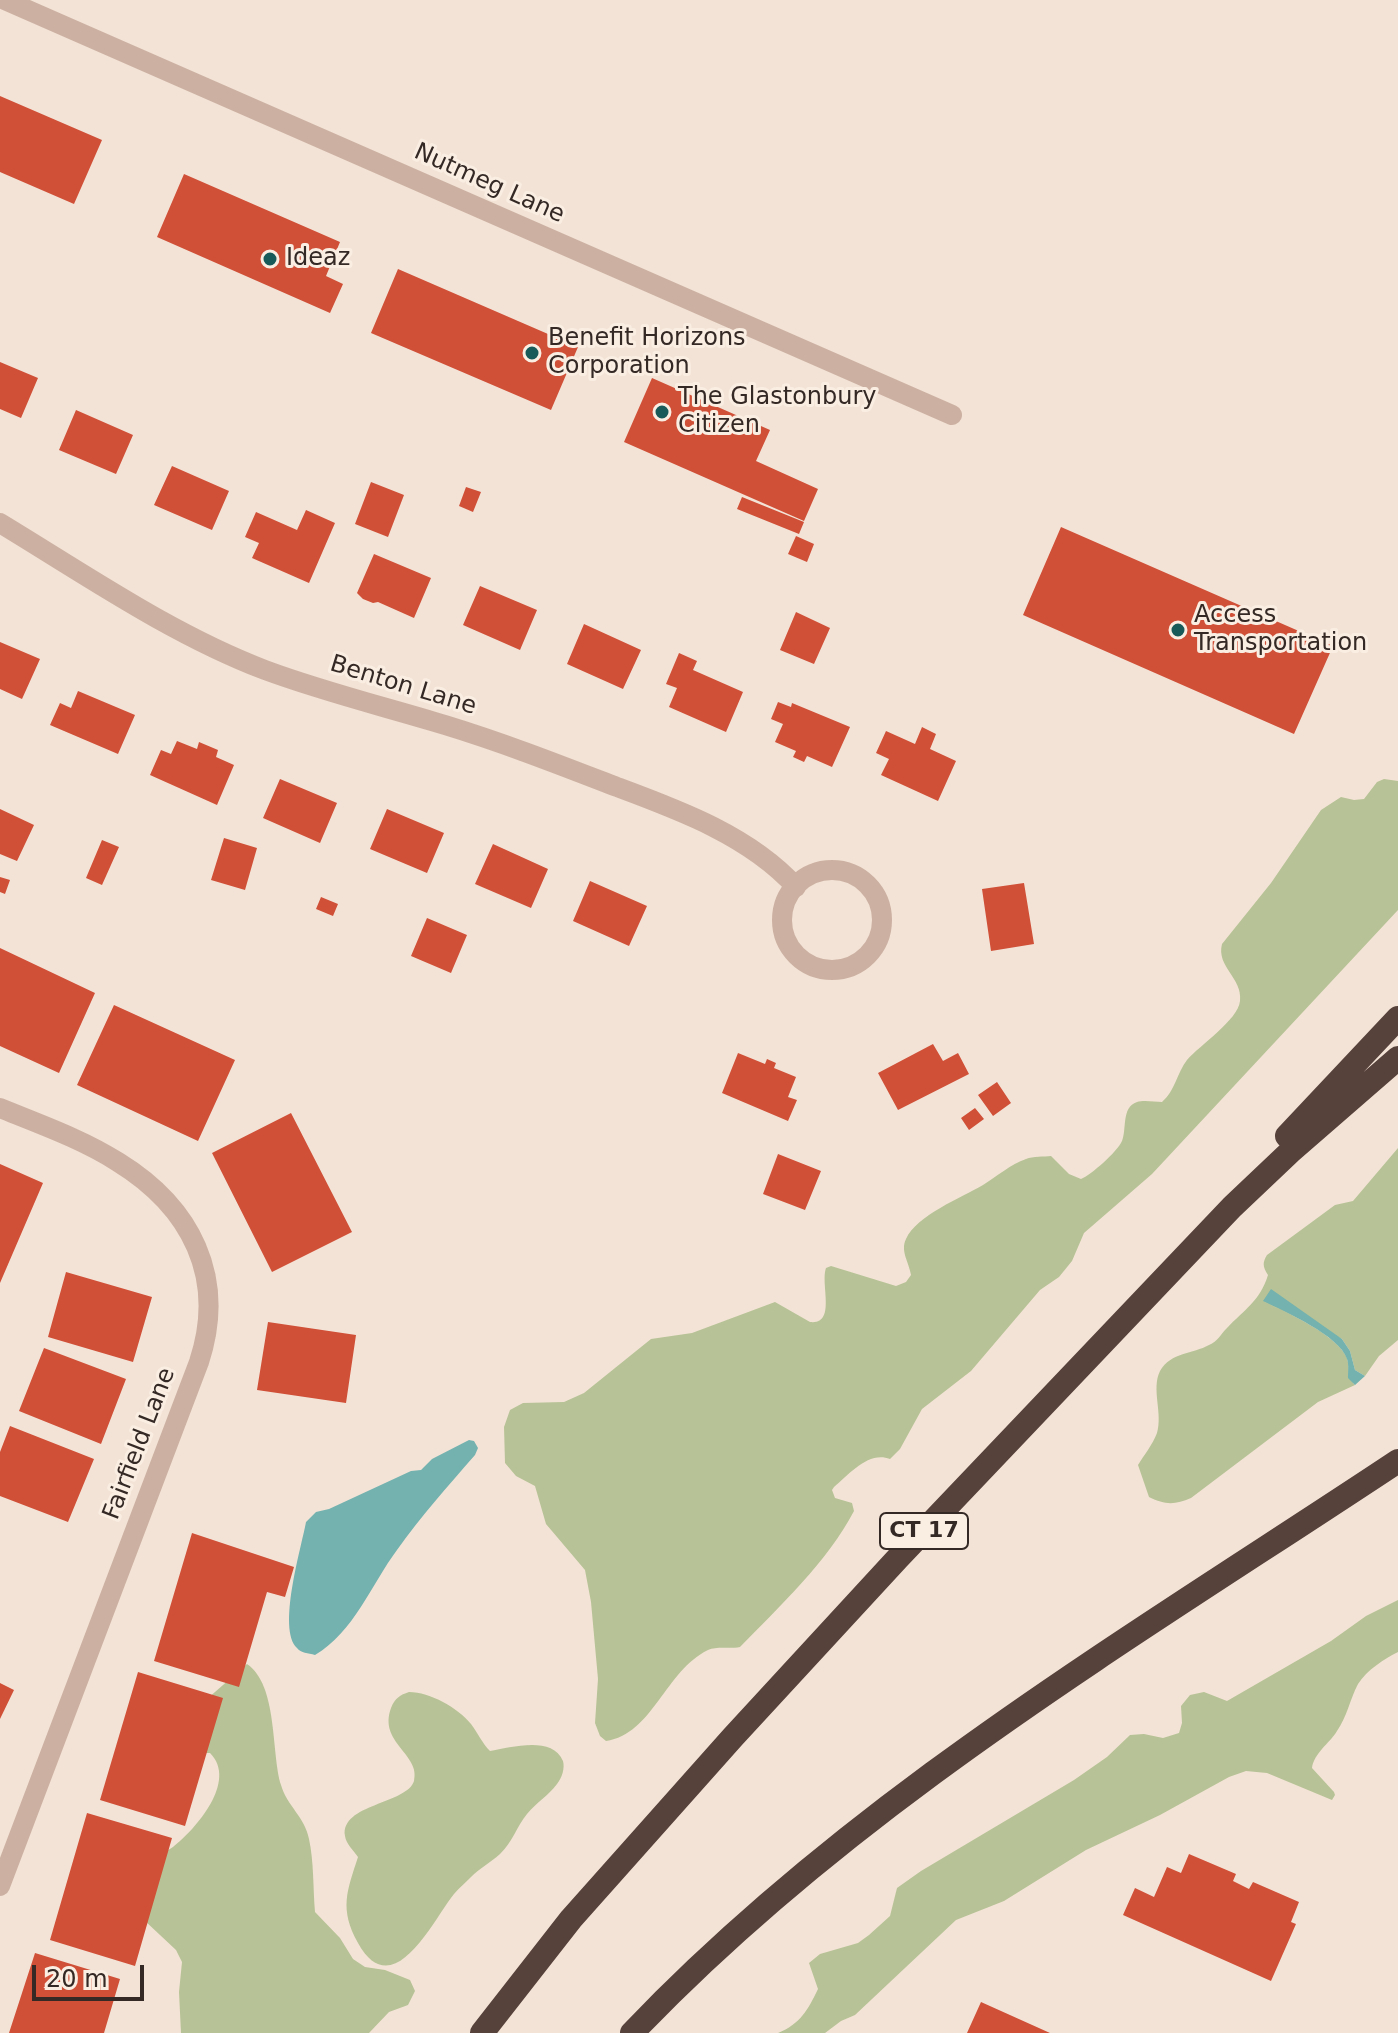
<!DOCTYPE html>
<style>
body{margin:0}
#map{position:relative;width:1398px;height:2033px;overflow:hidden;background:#f3e3d6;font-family:"DejaVu Sans",sans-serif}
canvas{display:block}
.scale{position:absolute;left:32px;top:1965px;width:112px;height:36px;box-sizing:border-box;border:4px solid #352925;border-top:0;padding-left:10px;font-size:24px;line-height:28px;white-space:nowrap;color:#352925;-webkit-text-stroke:6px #faeee3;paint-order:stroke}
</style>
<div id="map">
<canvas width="1398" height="2033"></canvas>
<div class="scale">20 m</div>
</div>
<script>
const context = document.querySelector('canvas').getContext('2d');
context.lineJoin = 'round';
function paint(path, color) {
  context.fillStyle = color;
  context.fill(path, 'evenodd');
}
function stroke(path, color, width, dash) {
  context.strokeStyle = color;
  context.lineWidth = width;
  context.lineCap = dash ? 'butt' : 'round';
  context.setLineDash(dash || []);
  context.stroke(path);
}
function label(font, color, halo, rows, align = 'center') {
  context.font = font + ' "DejaVu Sans",sans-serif';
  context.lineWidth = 6;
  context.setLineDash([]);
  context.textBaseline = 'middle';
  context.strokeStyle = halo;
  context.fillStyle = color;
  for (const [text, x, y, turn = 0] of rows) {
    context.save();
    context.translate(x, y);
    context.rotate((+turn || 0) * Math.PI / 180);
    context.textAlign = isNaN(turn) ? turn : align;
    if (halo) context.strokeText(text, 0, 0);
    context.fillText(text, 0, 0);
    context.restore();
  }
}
const green = new Path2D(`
 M1384 779 1398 781V910L1152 1174 1084 1233 1072 1261 1059 1277 1040 1290 971 1371 922 1409 900 1449 890 1459C868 1451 850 1474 834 1487L832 1490 835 1498 852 1503 854 1511C828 1561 779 1607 740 1647 730 1649 716 1646 708 1650 665 1671 653 1734 606 1741L600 1736 595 1723 598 1679 591 1602 585 1570 546 1524 535 1486 516 1476 505 1463 504 1427 510 1410 523 1403 564 1402 584 1393 651 1339 692 1333 775 1302 810 1322C837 1325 820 1284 826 1268L831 1266 896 1286 906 1282 911 1275C909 1262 900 1251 906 1239 917 1215 961 1198 983 1185 996 1177 1011 1164 1026 1159 1033 1156 1044 1157 1051 1156L1069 1174 1081 1179C1091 1175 1117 1152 1122 1141 1127 1130 1121 1107 1137 1102 1144 1100 1155 1102 1162 1102 1175 1091 1177 1073 1187 1060 1200 1045 1238 1020 1240 1001 1243 978 1216 967 1222 944L1271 883 1321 810 1341 797 1354 800 1364 799 1377 782Z
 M1398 1148V1340L1379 1356 1365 1376 1355 1370 1350 1351 1342 1339 1263 1301C1286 1312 1335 1334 1346 1356 1351 1367 1346 1376 1355 1385L1318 1402 1191 1498C1175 1505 1165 1505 1149 1497L1138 1465C1144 1455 1153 1444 1157 1433 1163 1413 1151 1389 1160 1371 1171 1352 1193 1354 1209 1345 1218 1341 1220 1335 1227 1328 1244 1310 1260 1301 1268 1275 1263 1267 1262 1263 1267 1255L1335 1205 1353 1201Z
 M1398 1600V1652C1384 1659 1367 1670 1358 1684 1350 1699 1347 1717 1337 1731 1329 1744 1314 1753 1312 1768L1334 1792 1335 1795 1332 1800 1267 1773 1246 1771 1229 1777 1160 1815 1086 1850 1004 1901 956 1920 855 2015 841 2021 825 2033H778C800 2024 808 2010 818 1989L809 1963 820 1954 858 1943 869 1935 890 1916 897 1888 921 1871 1074 1780 1107 1757 1130 1735 1144 1734 1163 1738 1179 1733 1182 1723 1181 1706 1190 1695 1204 1692 1227 1701 1331 1641 1366 1616Z
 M247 1664C278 1685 271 1752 281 1785 287 1806 305 1817 309 1839 314 1862 313 1888 315 1912L340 1938 353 1959 365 1967 385 1970 410 1980 415 1991 408 2005 389 2012 369 2033H181L179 1992 182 1962 176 1950 144 1920 140 1867C151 1860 163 1854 173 1847 196 1829 238 1781 210 1753H201L199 1706Z
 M409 1692C430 1692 458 1708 471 1724 478 1733 482 1743 490 1751 510 1748 552 1735 563 1761 565 1768 562 1778 557 1784 549 1795 536 1803 527 1814 517 1826 512 1843 500 1854 491 1862 480 1868 471 1877 466 1882 459 1888 454 1894 433 1920 393 2006 358 1943 339 1909 347 1891 358 1857 354 1851 346 1844 345 1836 340 1804 407 1804 414 1781 421 1754 378 1743 391 1708 395 1698 400 1695 409 1692Z`);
const water = new Path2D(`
 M1271 1289 1342 1339 1350 1351 1355 1370 1365 1376 1355 1385 1348 1378C1348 1373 1349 1364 1347 1359 1340 1336 1284 1311 1263 1301Z
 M469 1440 474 1441 478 1448 475 1455C448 1486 421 1516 397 1550 371 1585 354 1632 315 1655 308 1653 301 1653 297 1648 277 1629 301 1549 306 1522L316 1512 329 1509 411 1471 421 1470 432 1459Z`);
const building = new Path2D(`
 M0 96 102 140 74 204 0 172Z
 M184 174 340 242 326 276 343 284 330 313 157 237Z
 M398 269 578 347 551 410 371 333Z
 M0 362 38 378 21 418 0 409Z
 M652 378 770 430 756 461 818 489 804 521 624 442Z
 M76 410 133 435 116 474 59 450Z
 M172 466 229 491 212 530 154 505Z
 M371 482 404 495 388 537 355 524Z
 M466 487 481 492 473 512 459 506Z
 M742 497 804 522 799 534 737 509Z
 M306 510 335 523 309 583 252 558 259 543 245 537 256 512 297 530Z
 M1061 527 1333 646 1294 734 1023 615Z
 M796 536 814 544 807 562 788 554Z
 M374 554 431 578 414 618 378 602 373 603 363 599 357 593Z
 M480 586 537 610 520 650 463 625Z
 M796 612 830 628 814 664 780 650Z
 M584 624 641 650 623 689 567 664Z
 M0 642 40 659 22 699 0 689Z
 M679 653 697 661 693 670 743 692 726 732 669 707 677 688 666 684Z
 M78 691 135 715 118 754 50 725 60 703 71 708Z
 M778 702 791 707 792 703 850 727 832 767 807 756 804 762 793 757 796 751 775 742 783 724 771 719Z
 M922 727 936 734 930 749 956 761 938 801 881 775 889 759 876 753 886 731 915 744Z
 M177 741 197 749 199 742 218 750 216 757 234 765 217 805 150 775 161 750 171 754Z
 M280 779 337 803 320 843 263 818Z
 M0 809 34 825 17 861 0 854Z
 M387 809 444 833 427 873 370 849Z
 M224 838 257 848 245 890 211 880Z
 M102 840 119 847 102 885 86 878Z
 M493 844 548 869 531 908 475 884Z
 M0 877 10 880 5 894 0 892Z
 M590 881 647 906 629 946 573 921Z
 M1024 883 1034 944 991 951 982 889Z
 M321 897 338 904 333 916 316 909Z
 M427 918 467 935 451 973 411 956Z
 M0 948 95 993 59 1073 0 1046Z
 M114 1005 235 1060 198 1141 77 1085Z
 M933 1044 943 1061 958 1053 969 1074 898 1110 878 1073Z
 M738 1053 765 1064 767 1059 776 1063 774 1068 796 1077 788 1097 797 1100 788 1121 722 1093Z
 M997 1082 1011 1103 993 1116 978 1095Z
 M975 1108 984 1119 969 1130 961 1118Z
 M291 1113 352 1232 272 1272 212 1153Z
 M778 1154 821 1171 805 1210 763 1194Z
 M0 1164 43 1183 0 1283Z
 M66 1272 152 1297 133 1362 48 1337Z
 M268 1322 356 1335 346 1403 257 1390Z
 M44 1348 126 1379 101 1444 19 1411Z
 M10 1426 94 1459 68 1522 0 1496V1452Z
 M192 1533 294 1567 285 1597 267 1592 239 1687 154 1661Z
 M138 1672 223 1698 185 1826 100 1800Z
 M0 1683 14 1690 0 1719Z
 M87 1813 172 1838 135 1966 50 1940Z
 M1189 1854 1236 1874 1233 1881 1249 1889 1253 1882 1299 1902 1291 1922 1296 1924 1271 1981 1123 1915 1135 1888 1154 1897 1167 1867 1181 1873Z
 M35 1953 120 1979 104 2033H9Z
 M981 2002 1050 2033H967Z`);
const street = new Path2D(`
 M5 0 952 415
 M0 523C86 575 171 634 265 670 324 692 386 707 445 725 504 743 560 765 617 787 679 810 750 836 796 887
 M782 920a50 50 0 1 1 100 0a50 50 0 1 1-100 0Z
 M0 1108C39 1124 82 1139 118 1162 191 1207 227 1277 199 1362L0 1886`);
const highway = new Path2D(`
 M1287 1136 1398 1018
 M482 2033 571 1919 733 1737 898 1558 1232 1207 1290 1152 1398 1058
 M632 2033C853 1801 1133 1637 1398 1461`);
const markers = [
 [270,259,8,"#175a59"],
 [532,353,8,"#175a59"],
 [662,412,8,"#175a59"],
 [1178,630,8,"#175a59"]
];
const shields = [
 [924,1531,88]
];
const shieldNames = [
 ["CT 17",924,1531]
];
const streetNames = [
 ["Nutmeg Lane",489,184,24],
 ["Benton Lane",403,686,17],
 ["Fairfield Lane",140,1444,-69]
];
const poiNames = [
 ["Ideaz",286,259],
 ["Benefit Horizons",548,339],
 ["Corporation",548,367],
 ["The Glastonbury",678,398],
 ["Citizen",678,426],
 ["Access",1194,616],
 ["Transportation",1194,644]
];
paint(green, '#b7c396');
paint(water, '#73b2af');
paint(building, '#d04f37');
stroke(street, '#ccb1a2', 20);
stroke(highway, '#57413b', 24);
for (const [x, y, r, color] of markers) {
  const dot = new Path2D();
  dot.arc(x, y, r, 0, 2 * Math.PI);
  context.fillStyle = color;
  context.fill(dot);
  stroke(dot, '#faeee3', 3);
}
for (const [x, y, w] of shields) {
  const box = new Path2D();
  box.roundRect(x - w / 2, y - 18, w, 36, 6);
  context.fillStyle = '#faeee3';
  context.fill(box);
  stroke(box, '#352925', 2);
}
label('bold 22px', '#352925', null, shieldNames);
label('24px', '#352925', '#faeee3', streetNames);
label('24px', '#352925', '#faeee3', poiNames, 'left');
</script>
